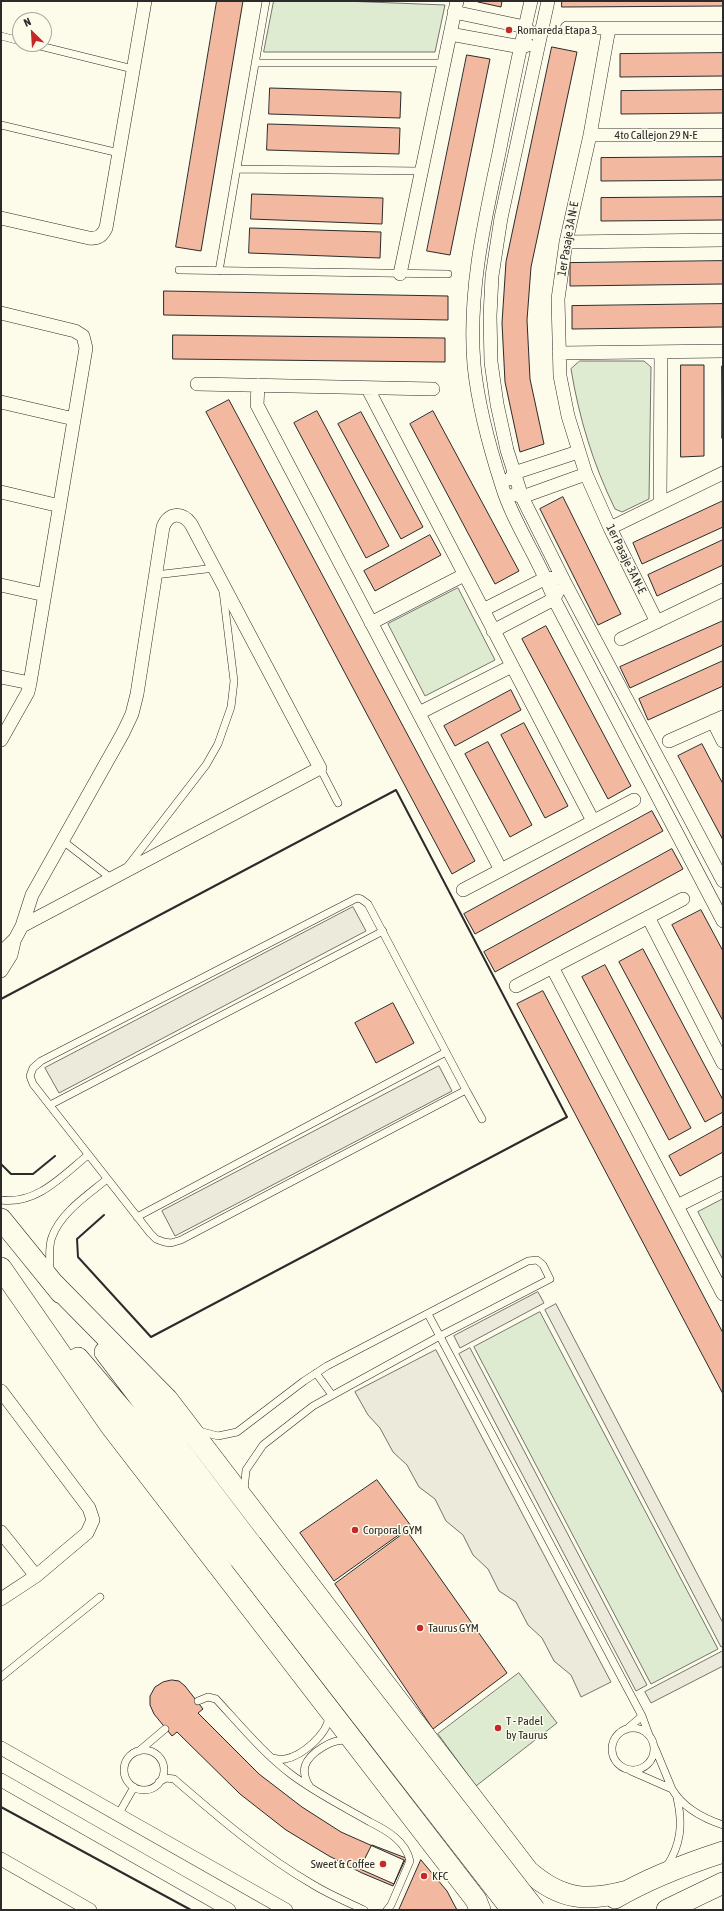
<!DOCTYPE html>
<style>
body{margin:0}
#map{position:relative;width:724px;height:1911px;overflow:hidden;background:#fdfbea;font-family:"Asap Condensed",sans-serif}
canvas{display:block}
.frame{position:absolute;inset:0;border:2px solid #2b2b2b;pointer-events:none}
.north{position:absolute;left:12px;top:12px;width:40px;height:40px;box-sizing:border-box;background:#fdfbea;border:1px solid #a9a89e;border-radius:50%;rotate:335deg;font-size:11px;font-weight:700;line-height:16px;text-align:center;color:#2b2b2b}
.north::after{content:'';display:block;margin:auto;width:14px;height:18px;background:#c62828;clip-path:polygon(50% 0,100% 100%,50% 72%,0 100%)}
</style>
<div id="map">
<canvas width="724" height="1911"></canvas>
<div class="frame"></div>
<div class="north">N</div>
</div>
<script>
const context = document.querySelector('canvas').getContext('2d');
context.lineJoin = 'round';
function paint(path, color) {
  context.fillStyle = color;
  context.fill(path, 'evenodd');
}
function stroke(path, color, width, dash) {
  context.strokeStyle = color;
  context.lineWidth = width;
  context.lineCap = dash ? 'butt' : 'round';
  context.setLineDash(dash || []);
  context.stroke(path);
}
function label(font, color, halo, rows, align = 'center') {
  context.font = font + ' "Asap Condensed",sans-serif';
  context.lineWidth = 3;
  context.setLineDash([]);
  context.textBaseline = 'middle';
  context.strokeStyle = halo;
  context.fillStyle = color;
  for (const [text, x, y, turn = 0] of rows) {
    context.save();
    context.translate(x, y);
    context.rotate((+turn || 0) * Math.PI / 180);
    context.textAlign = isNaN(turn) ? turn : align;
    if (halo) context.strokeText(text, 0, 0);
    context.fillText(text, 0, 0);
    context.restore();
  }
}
const green = new Path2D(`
 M274 1H344L445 5 435 52H264Z
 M580 361H644L651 367 649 499 622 512 615 509C593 464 579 418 571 369Z
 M458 588 495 660 425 696 388 624Z
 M723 1199V1260L698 1212Z
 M540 1312 718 1649 651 1684 474 1347Z
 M519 1673 557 1723 476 1786 438 1734Z`);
const parking = new Path2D(`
 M353 907 366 931 59 1093 45 1068Z
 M439 1066 452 1091 175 1236 162 1211Z
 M538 1292 544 1303 460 1348 454 1336Z
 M556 1304 723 1623V1646L721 1647 545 1310Z
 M470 1348 647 1685 636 1691 459 1354Z
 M436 1350 611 1682 581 1697 571 1675 554 1661 542 1638 528 1625 516 1602 499 1591 488 1569 473 1555 463 1535 446 1521 435 1499 419 1487 407 1465 393 1452 380 1428 368 1415 355 1392Z
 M723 1651V1666L651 1703 645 1692Z`);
const building = new Path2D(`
 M217 1H243L201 251 176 247Z
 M478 1H502L501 7 478 2Z
 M562 1H723V6L562 7Z
 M552 47 577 52 531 267 527 320 530 379 544 444 520 452 505 382 502 323 506 262Z
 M723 53V76L620 77V54Z
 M467 55 490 59 450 255 427 251Z
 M270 88 401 92 400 118 269 114Z
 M723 90V113L621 114V91Z
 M268 124 400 128 399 154 267 150Z
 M723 157V180L601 181V158Z
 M252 194 383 198 382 224 251 219Z
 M723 197V220L601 221V198Z
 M250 228 381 232 380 258 249 253Z
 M723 261V284L570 286V263Z
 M164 291 448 296V320L164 315Z
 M723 304V327L572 329V306Z
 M173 335 445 338V362L173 359Z
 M681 365H704V456L681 457Z
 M722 366H723L722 438Z
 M229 400 475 861 452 874 206 412Z
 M317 411 389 546 366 558 294 423Z
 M433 411 519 571 495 584 410 424Z
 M361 412 423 527 401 539 338 424Z
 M563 497 621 614 598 625 540 509Z
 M723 501V527L642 564 633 543Z
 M430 535 441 555 375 591 364 571Z
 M723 540V565L657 596 648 575Z
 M723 621V645L630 688 620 667Z
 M546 626 631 786 608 799 522 639Z
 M723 661V686L648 720 639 699Z
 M511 690 521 710 455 746 444 726Z
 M524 723 568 806 545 818 501 735Z
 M488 742 532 825 510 837 465 754Z
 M702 744 723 784V840L678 756Z
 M652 811 663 831 475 934 464 914Z
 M672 849 683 869 495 972 484 952Z
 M701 910 723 951V1021L672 925Z
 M643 949 723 1100V1112L705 1122 619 962Z
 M605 965 691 1128 669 1140 582 977Z
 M543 991 723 1333V1394L517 1004Z
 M393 1003 414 1043 376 1063 355 1023Z
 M723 1126V1152L680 1176 669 1156Z
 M377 1480 411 1526 334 1581 300 1533Z
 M407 1531 507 1673 433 1729 335 1584Z
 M172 1680 179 1681 185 1686 203 1709 198 1713 259 1774 302 1807 341 1832 404 1860 393 1886 362 1873 329 1856 286 1830 240 1794 177 1732 172 1736 154 1714 150 1705V1696L155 1687 163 1682Z
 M372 1845 406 1858 394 1884 360 1869Z
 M421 1860 447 1891 457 1910H399Z`);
const lane = new Path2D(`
 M1 36 20 41
 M32 44 133 69
 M255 63H444
 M1 125 119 153
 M237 169 422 171
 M179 270 448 274
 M219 271 266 1
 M155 575 215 568
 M320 768 338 803
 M63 841 112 879
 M128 866 206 765 218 744 231 707 234 681 223 591
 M357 898 361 899 368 904 466 1090 181 1240 171 1243 164 1242 156 1239 150 1233 33 1084 30 1076 33 1068 41 1061Z
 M466 1090 482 1119
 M50 1105 383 931
 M1 1200C37 1205 63 1175 88 1155
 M137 1217 446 1052
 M50 1271C50 1260 48 1247 52 1237 61 1212 88 1195 107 1179
 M428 1314 642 1716
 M316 1373 332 1395
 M199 1431 218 1436 237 1432 304 1381 327 1366 528 1261 537 1260 543 1265 550 1279 440 1336 313 1406 263 1445 246 1470 244 1491
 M1 1677 100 1597
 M198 1701 208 1697 216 1699C240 1725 264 1754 292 1775 316 1793 344 1807 370 1822 386 1830 406 1841 410 1861L391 1905 387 1910
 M612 1749a21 21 0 1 1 42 0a21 21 0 1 1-42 0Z
 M627 1729 642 1716 649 1735
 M124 1770a20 20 0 1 1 40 0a20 20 0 1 1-40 0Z
 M139 1751 165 1729
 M272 1758C277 1759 281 1760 285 1759 302 1756 328 1734 329 1716
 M631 1771 672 1789 655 1748
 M159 1782 166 1778 174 1779C218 1817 262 1855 312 1884 328 1894 347 1902 364 1910
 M310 1787C306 1781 303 1774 305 1766 309 1753 334 1737 348 1741
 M672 1789C683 1808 702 1818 723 1825
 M118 1815 134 1787
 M667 1866C681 1844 683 1824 677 1798`);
const street = new Path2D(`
 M531 1C519 52 509 102 499 153 484 223 468 293 474 365 478 405 490 449 502 486 514 525 540 560 554 599L723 921
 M548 1 501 218 492 276 490 316 491 362 497 404 507 450 522 497 564 581 723 881
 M454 12 525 27 531 33
 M567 28H723
 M609 28 590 135 566 242 558 299 560 376 568 416 586 474 610 528 657 622
 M450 34 521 47 528 45
 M590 135H723
 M1 218 89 238C98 239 102 236 106 228L145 1
 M566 242 723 240
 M400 274 457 1
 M1 313 75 331 83 336 86 348 30 683 28 692 1 740
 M559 353 723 351
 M197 384 433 389
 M258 385 257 405 501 870
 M368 389 593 821
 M1 402 74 419
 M510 479 514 473 578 452
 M1 492 60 506
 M515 494 522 497 586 474
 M660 503 661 352
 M610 528 723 473
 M1 585 45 595
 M483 610 546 578 555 579
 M371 623 464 575
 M493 631 554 599 558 591
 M621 639 723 590
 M1 677 30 683
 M419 713 512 666
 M713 721 723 741
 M669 741 723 717
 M463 890 634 800
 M648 917 723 1063
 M1 953 15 939 22 926 32 895 123 733 132 714 137 694 163 527C169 512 182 512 191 524L320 768 22 926
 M552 967 723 1294
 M1 971 11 955 14 942
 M516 986 683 899
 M677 1206 723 1183
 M1 1391 89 1508 93 1520 87 1533 36 1576 1 1599
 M1 1532 36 1576
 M1 1748 286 1910
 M1 1780 229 1910
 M1 1859 90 1910`);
const primary = new Path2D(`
 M1 1219 61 1293
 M1 1268 110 1425 466 1887 476 1900 480 1910
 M52 1282 167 1399 528 1871C561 1900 587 1902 627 1891
 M105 1352 251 1544
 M78 1358 125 1413 240 1559
 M615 1898C649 1878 686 1864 723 1852
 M667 1910 723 1883`);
const primaryBridge = new Path2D(`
 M251 1544 535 1910
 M240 1559 512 1910`);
const wall = new Path2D(`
 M1 999 396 790 567 1117 151 1337 78 1257 77 1239 104 1215
 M1 1164 11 1174H33L55 1156
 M1 1807 191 1910`);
const markers = [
 [509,30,4,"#c62828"],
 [355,1530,4,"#c62828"],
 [420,1628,4,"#c62828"],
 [498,1728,4,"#c62828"],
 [383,1864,4,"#c62828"],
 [424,1876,4,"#c62828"]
];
const poiNames = [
 ["Romareda Etapa 3",517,30],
 ["Corporal GYM",363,1530],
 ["Taurus GYM",428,1628],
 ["T - Padel",506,1721],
 ["by Taurus",506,1735],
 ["Sweet & Coffee",375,1864,"right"],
 ["KFC",432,1876]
];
const streetNames = [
 ["4to Callejon 29 N-E",656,135],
 ["1er Pasaje 3A N-E",568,239,-80],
 ["1er Pasaje 3A N-E",626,559,64]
];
paint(green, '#deebd1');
stroke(green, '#74746e', 1);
paint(parking, '#eceadb');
stroke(parking, '#74746e', 1);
paint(building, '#f2b8a0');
stroke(building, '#2b2b2b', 1);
stroke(lane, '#2b2b2b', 8);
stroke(street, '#2b2b2b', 14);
stroke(primary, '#2b2b2b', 22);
stroke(lane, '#fdfbea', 7);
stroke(street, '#fdfbea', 13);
stroke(primary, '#fdfbea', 21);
stroke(primaryBridge, '#2b2b2b', 22, []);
stroke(primaryBridge, '#fdfbea', 21);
stroke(wall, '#2b2b2b', 2);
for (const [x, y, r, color] of markers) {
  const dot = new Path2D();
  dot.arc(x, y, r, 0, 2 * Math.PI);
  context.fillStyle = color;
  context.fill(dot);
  stroke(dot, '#fdfbea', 1.5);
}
label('12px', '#2b2b2b', '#fdfbea', poiNames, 'left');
label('12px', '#2b2b2b', '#fdfbea', streetNames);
</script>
